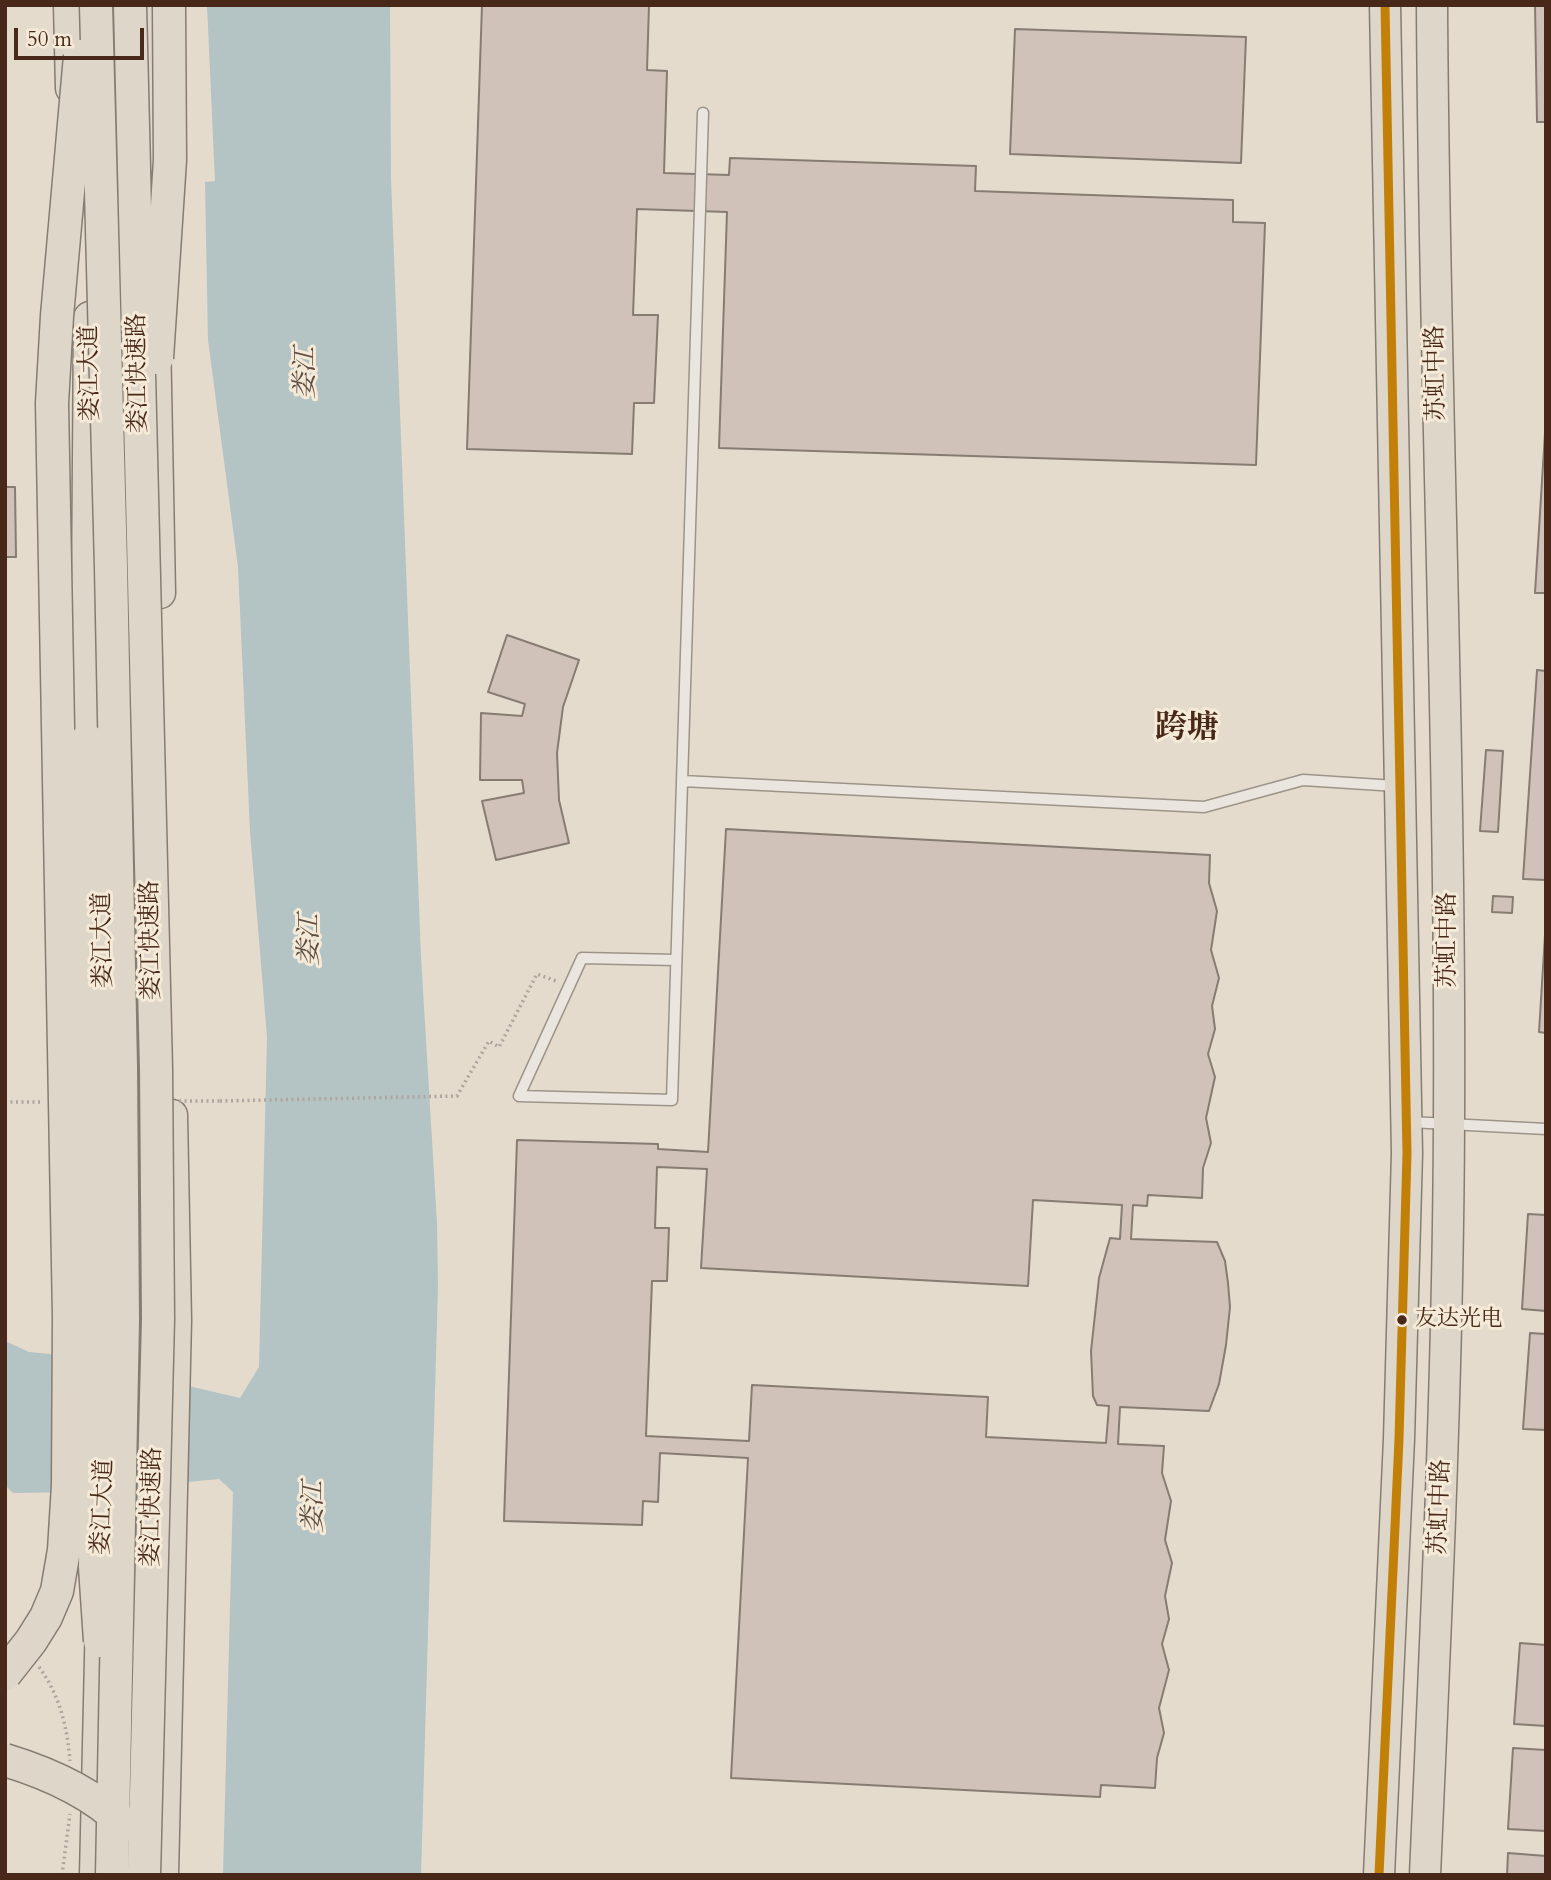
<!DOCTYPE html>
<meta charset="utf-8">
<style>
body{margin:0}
#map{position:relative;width:1551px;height:1880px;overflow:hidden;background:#e4dbcc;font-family:Cardo,serif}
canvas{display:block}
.frame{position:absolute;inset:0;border:7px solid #482919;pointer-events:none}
.scale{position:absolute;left:14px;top:28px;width:130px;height:32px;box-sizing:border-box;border:4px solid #482919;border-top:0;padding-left:9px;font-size:21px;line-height:24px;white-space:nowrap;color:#482919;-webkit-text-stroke:5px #f5ead7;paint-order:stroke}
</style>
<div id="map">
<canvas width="1551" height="1880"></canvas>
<div class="frame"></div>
<div class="scale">50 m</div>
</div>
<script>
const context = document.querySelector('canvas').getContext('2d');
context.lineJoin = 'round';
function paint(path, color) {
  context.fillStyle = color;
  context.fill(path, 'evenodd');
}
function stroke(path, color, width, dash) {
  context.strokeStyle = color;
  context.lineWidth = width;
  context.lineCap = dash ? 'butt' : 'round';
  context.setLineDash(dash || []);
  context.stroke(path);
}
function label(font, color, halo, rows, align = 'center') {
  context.font = font + ' Cardo,"Noto Serif SC",serif';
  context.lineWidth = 6;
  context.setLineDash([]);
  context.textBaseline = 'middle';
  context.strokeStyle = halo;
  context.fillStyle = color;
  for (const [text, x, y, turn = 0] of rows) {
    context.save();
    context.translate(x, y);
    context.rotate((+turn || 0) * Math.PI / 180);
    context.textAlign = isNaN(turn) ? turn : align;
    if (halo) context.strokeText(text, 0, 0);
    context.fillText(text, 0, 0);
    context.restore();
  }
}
const water = new Path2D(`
 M207 5H390L391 179 421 957 437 1223 438 1286 421 1875H223L233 1492 219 1479 82 1492 13 1493 5 1485V1341L29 1352 51 1354 240 1398 259 1367 267 1037 250 831 238 567 208 340 205 182 215 181Z`);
const building = new Path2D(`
 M482 5H649L647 70 667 71 664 173 729 175 730 158 976 166 975 191 1233 200V222L1265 223 1256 465 719 448 727 212 637 209 633 315H658L654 403H634L632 454 467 449Z
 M1535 5H1546V122H1537Z
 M1015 29 1246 37 1241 163 1010 154Z
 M1546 417V593H1535Z
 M5 487H15L16 557H5Z
 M507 635 579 660 563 707 557 753 559 800 569 843 496 860 482 801 524 793 522 780H480L481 713 522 716 525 704 488 692Z
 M1537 670 1546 671V880L1523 879Z
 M1486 750 1503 751 1498 832 1480 831Z
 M726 829 1210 855 1209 883 1217 911 1211 950 1219 978 1212 1006 1215 1029 1208 1054 1215 1077 1206 1118 1211 1143 1203 1168 1202 1198 1148 1195 1147 1206 1133 1205 1131 1239 1217 1242 1225 1261 1228 1283 1230 1307 1226 1345 1219 1384 1209 1411 1120 1407 1118 1444 1164 1446 1162 1473 1171 1501 1165 1540 1172 1563 1165 1596 1169 1619 1162 1644 1169 1670 1159 1708 1164 1733 1157 1758 1155 1788 1101 1785 1100 1797 731 1778 748 1458 660 1453 658 1502 643 1501 642 1525 504 1521 517 1140 658 1144V1149L708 1152ZM657 1167 707 1169 701 1268 1028 1286 1033 1200 1122 1205 1120 1239 1110 1238 1099 1278 1091 1351 1093 1396 1097 1405 1109 1406 1106 1443 986 1437 988 1397 752 1385 749 1441 646 1436 652 1281H667L669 1228H655Z
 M1493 896 1513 897 1512 913 1492 912Z
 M1545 935H1546V1033L1539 1032Z
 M1528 1214 1546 1215V1311L1522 1309Z
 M1530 1333 1546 1334V1430L1523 1429Z
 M1520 1643 1546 1645V1726L1514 1724Z
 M1513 1748 1546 1750V1831L1508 1829Z
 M1508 1853 1546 1856V1875H1507Z`);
const path = new Path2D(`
 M220 1101 457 1096 489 1041 499 1047 537 974 556 981
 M5 1102H16
 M39 1667C60 1696 67 1726 70 1761
 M62 1875 70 1814`);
const service = new Path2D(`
 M682 781 1204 807 1303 780 1396 786
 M676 960 582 958 519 1096 672 1100 703 113
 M1410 1122 1546 1129`);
const primary = new Path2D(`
 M148 5 153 239
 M155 335 160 593
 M95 1875 101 1615
 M163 1875 176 1320 172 1115
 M1379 1875 1399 1439 1407 1153 1385 5
 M1425 1875C1436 1624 1448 1374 1449 1123 1451 751 1434 378 1432 5`);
const trunk = new Path2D(`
 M70 5 72 88
 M87 740 90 318`);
const pathBridge = new Path2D(`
 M179 1101H220
 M16 1102H41`);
const trunkBridge = new Path2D(`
 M96 5 111 567 121 1067 123 1320 112 1875
 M130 5 156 1068 158 1319 144 1875
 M157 358 170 160 169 5
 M87 740 90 1067 98 1320 95 1567 100 1641
 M5 1674 31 1641 46 1617 57 1591 64 1550 68 1485 69 1317 52 403 57 316 80 56
 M5 1760C48 1773 93 1793 125 1825`);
const bus1 = new Path2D(`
 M1379 1875 1399 1439 1407 1153 1385 5`);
const markers = [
 [1402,1320,6,"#482919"]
];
const busNames = [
 ["友达光电",1415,1320]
];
const streetNames = [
 ["娄江大道",91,373,-91],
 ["娄江快速路",139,373,-91],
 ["苏虹中路",1437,373,-91],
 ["娄江大道",104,940,-91],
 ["娄江快速路",152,940,-91],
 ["苏虹中路",1448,940,-90],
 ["娄江大道",104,1507,-88],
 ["娄江快速路",153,1507,-89],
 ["苏虹中路",1441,1507,-88]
];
const waterNames = [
 ["娄江",307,373,-90],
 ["娄江",311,940,-90],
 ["娄江",315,1507,-90]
];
const districtNames = [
 ["跨塘",1187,730]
];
paint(water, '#b4c3c3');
paint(building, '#d1c2b9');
stroke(building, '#867c72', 2);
stroke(service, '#9d9489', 13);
stroke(primary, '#867c72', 33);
stroke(trunk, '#867c72', 35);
stroke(path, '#aea69f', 3.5, [2, 3.5]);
stroke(service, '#eae5de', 10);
stroke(primary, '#ded6c9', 30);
stroke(trunk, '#ded6c9', 32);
stroke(trunkBridge, '#867c72', 35, []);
stroke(pathBridge, '#aea69f', 3.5, [2, 3.5]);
stroke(trunkBridge, '#ded6c9', 32);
stroke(bus1, '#c28008', 9);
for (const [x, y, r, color] of markers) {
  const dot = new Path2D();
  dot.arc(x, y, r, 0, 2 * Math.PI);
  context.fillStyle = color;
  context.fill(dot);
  stroke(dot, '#f5ead7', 2.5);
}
label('22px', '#482919', '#f5ead7', busNames, 'left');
label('24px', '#482919', '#f5ead7', streetNames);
label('italic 26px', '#5e4d42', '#f5ead7', waterNames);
label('bold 32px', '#482919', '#f5ead7', districtNames);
</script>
